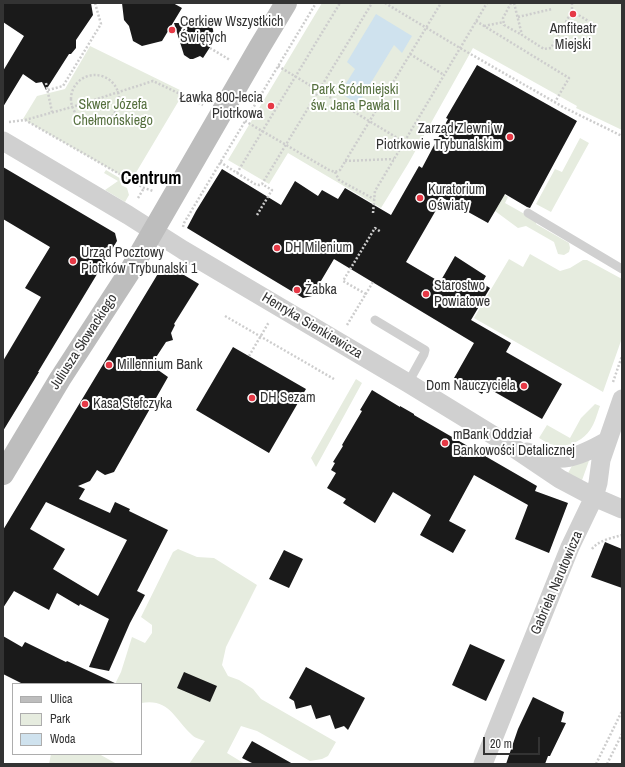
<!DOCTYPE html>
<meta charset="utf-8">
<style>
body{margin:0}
#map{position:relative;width:625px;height:767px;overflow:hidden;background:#fff;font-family:"Archivo Narrow",sans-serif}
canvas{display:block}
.frame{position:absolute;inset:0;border:4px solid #333;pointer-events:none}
.legend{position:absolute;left:12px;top:683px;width:130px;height:72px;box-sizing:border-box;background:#fff;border:1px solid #adadad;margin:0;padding:5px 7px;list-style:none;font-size:12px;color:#333}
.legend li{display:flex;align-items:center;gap:8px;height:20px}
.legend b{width:20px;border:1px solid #adadad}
.scale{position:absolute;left:483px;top:737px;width:57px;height:18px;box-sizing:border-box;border:2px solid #333;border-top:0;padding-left:5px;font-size:12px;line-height:14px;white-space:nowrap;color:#333;-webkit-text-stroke:3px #fff;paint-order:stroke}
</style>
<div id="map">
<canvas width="625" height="767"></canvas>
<div class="frame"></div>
<ul class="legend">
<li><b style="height:5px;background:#bdbdbd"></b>Ulica</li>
<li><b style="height:11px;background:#e6ecdf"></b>Park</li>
<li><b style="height:11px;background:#cfe2ee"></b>Woda</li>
</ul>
<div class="scale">20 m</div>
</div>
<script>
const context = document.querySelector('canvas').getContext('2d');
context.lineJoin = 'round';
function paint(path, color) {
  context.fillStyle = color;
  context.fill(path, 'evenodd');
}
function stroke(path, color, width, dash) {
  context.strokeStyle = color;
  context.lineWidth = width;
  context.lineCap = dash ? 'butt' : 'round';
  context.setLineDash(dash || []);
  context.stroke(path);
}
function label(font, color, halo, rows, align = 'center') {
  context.font = font + ' "Archivo Narrow",sans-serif';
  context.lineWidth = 4;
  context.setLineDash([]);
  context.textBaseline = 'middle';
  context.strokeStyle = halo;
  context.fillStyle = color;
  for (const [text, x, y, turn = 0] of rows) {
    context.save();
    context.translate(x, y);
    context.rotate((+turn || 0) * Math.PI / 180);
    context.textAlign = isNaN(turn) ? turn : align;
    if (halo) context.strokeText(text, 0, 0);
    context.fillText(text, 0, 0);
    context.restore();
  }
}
const green = new Path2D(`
 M322 3H622V130L576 108 577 106 473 48 408 164 381 208 288 153 269 184 228 160Z
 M90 46 184 92 131 181 23 119 37 96 65 89Z
 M580 138 589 143 551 212 536 204 555 169 562 172Z
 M438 156 508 197 505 203 537 221 536 224 569 243 570 248 569 252 564 255 558 254 554 242 526 226 518 228 495 211Z
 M106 170 123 180 121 185 127 188 129 195 125 202 105 190 118 181 104 173Z
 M530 254 560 271 570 268 583 260H587L622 279V338L603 392 474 318 509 259 523 267Z
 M356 379 362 383 316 467 311 458Z
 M595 404 600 406C597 414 595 423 590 430 583 441 567 448 554 445 549 444 544 441 539 438L547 425 570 438 581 418Z
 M590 458 581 483 567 475 573 464Z
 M178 549 197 557 214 558 257 585 226 647 222 665 228 676 239 680 253 689 261 699 336 742 328 756 322 759 310 761 257 731 241 726 227 753 245 764H189L205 741C200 739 194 738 191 734 174 718 169 698 141 703V684H115L121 672 132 637 145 643 152 633V625L141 617 173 552Z
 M51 754H99L117 764H49Z`);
const water = new Path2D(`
 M376 14 412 36 402 53 394 45 358 104 340 93 355 69 347 62Z`);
const building = new Path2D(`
 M3 3H91L93 15 76 40V48L71 54H69L46 90 42 82 36 83 23 74 3 107V71L24 36 3 22Z
 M122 3H173L182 8 162 41 142 46 133 41 129 26 124 20Z
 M174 23H206L211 26 213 29 214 41 203 58 200 56 193 59H190L184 55Z
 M477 65 577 121 530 208 527 207 505 194 488 223 443 198 406 262 440 282 455 256 486 276 482 283 490 288 471 320 511 343 506 352 562 384 542 419 486 387 482 394 454 378 474 343 334 259 312 296 303 298 248 265 187 228 196 211 222 169 281 205 295 181 318 196 322 190 338 199 345 188 391 215 419 166 422 168 448 119 446 118Z
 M3 167 115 233 117 241 38 372H39L3 431V361L41 297 25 288 50 247 3 219Z
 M169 266 199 284 174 324 175 325 171 333 173 340 166 342 151 365 168 377 114 472 105 475 97 470 90 481 78 486 85 489 79 499 110 513 115 502 130 509 129 511 168 530 137 591 145 595 130 623 109 671 89 667 109 619 80 604 79 606 57 593 49 610 14 591 3 608V530L162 267ZM46 502 127 540 98 596 53 569 65 549 30 529Z
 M233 347 306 389 269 453 196 410Z
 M372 390 400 407V406L414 414V415L537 486 535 491 568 503 549 553 515 539 528 505 474 475 449 521 466 530 453 553 420 535 431 515 393 492 375 523 343 503 346 499 327 488 336 473 331 470 335 463 333 462 343 446 342 445 362 411 360 410Z
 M605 542 622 549V588L591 577Z
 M284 550 303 559 289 588 269 579Z
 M3 636 22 647 25 642 66 662 67 661 117 684H23L3 674Z
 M470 644 505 660 486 701 452 685Z
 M306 667 365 698 348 730 344 726 335 729 330 715 316 719 311 705 296 709 294 701 289 698Z
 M184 672 217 686 210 702 177 688Z
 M533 697 564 712 561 722 566 723 550 756H548L545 764H506L518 729Z
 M252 741 293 764H254L242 758Z`);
const path = new Path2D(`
 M385 3 460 48 565 108 622 136
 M511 3 503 18 504 25 522 35
 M514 3 522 35 544 49 551 48 572 11
 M572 3V11L598 27
 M518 17 552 9
 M476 21 569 78 555 102
 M484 26 504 22
 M210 48 230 60
 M410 54 444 75
 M278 66 404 142
 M71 99a24 24 0 1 1 48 0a24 24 0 1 1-48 0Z
 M46 83 52 112
 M48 90 63 86 101 24 95 3
 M25 120 72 107 153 81 203 105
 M245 121 329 170 335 172 340 170 441 3
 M9 122 25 120 144 188 153 191
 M345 161 394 159
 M220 162 237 173 340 3
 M335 172 339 180 374 199
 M237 173 255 184 259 185 262 184 372 3
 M138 198 144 188
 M373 213 375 191 487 3
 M257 215 272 190 262 184
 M183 227 184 223 316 3
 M366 294 343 281 375 228 381 232
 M225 316 334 379
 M347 325 373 282
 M249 356 269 322
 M613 382 622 356
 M592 549C599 540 612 538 622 535
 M596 764 622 711
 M607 764 622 734`);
const lane = new Path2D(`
 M528 213 622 269
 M375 320 425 350 424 354 408 383`);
const street = new Path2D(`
 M3 141 128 215 183 250 408 383 514 448 560 479 594 497 622 509
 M527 452C562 464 577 458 607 441
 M483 764 570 547 594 497 598 483 601 460 622 399`);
const secondary = new Path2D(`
 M3 474 60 379 130 271 259 48 286 3`);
const markers = [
 [573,14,4,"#e63946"],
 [172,30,4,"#e63946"],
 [271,106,4,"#e63946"],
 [510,137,4,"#e63946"],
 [420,198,4,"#e63946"],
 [277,248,4,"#e63946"],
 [73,261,4,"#e63946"],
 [297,290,4,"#e63946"],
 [426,294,4,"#e63946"],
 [109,365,4,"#e63946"],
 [524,386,4,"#e63946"],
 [252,398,4,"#e63946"],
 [85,404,4,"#e63946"],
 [445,443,4,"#e63946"]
];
const poiNames = [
 ["Cerkiew Wszystkich",180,22],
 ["Świętych",180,38],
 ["Amfiteatr",573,29,"center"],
 ["Miejski",573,45,"center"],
 ["Ławka 800-lecia",263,98,"right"],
 ["Piotrkowa",263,114,"right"],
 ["Zarząd Zlewni w",502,129,"right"],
 ["Piotrkowie Trybunalskim",502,145,"right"],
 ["Kuratorium",428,190],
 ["Oświaty",428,206],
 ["DH Milenium",285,248],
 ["Urząd Pocztowy",81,253],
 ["Piotrków Trybunalski 1",81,269],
 ["Starostwo",434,286],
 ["Powiatowe",434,302],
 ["Żabka",305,290],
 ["Millennium Bank",117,365],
 ["Dom Nauczyciela",516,386,"right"],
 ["DH Sezam",260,398],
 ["Kasa Stefczyka",93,404],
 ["mBank Oddział",453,435],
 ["Bankowości Detalicznej",453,451]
];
const parkNames = [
 ["Park Śródmiejski",355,90],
 ["św. Jana Pawła II",355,106],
 ["Skwer Józefa",113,105],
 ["Chełmońskiego",113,121]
];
const streetNames = [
 ["Henryka Sienkiewicza",312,326,31],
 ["Juliusza Słowackiego",84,342,-57],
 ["Gabriela Narutowicza",557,583,-67]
];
const districtNames = [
 ["Centrum",151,179]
];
paint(green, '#e6ecdf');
paint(water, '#cfe2ee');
paint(building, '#1a1a1a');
stroke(path, '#cdcdcd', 2.5, [2, 2]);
stroke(lane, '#d0d0d0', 9);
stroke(street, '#d0d0d0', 19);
stroke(secondary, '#bdbdbd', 22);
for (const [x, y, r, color] of markers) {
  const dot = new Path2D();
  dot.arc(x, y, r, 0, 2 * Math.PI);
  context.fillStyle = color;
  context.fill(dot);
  stroke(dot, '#fff', 1.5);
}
label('14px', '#333', '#fff', poiNames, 'left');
label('14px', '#56703f', '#fff', parkNames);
label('14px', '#333', '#fff', streetNames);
label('bold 18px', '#000', '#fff', districtNames);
</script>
